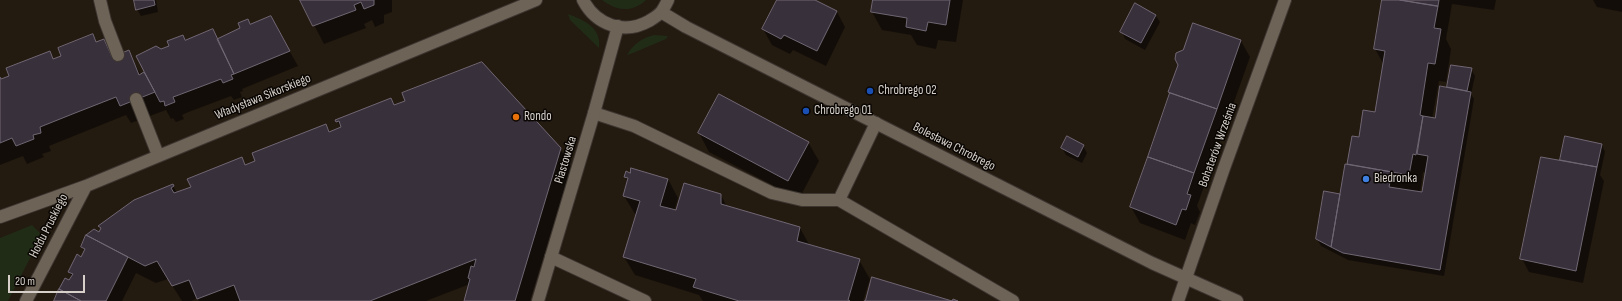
<!DOCTYPE html>
<meta charset="utf-8">
<style>
body{margin:0}
#map{position:relative;width:1622px;height:301px;overflow:hidden;background:#231a10;font-family:"Sofia Sans Condensed",sans-serif}
canvas{display:block}
.scale{position:absolute;left:8px;top:275px;width:77px;height:18px;box-sizing:border-box;border:2px solid #d7d0ca;border-top:0;padding-left:5px;font-size:12px;line-height:14px;white-space:nowrap;color:#d7d0ca;-webkit-text-stroke:3px #090603;paint-order:stroke}
</style>
<div id="map">
<canvas width="1622" height="301"></canvas>
<div class="scale">20 m</div>
</div>
<script>
const context = document.querySelector('canvas').getContext('2d');
context.lineJoin = 'round';
function paint(path, color) {
  context.fillStyle = color;
  context.fill(path, 'evenodd');
}
function stroke(path, color, width, dash) {
  context.strokeStyle = color;
  context.lineWidth = width;
  context.lineCap = dash ? 'butt' : 'round';
  context.setLineDash(dash || []);
  context.stroke(path);
}
function label(font, color, halo, rows, align = 'center') {
  context.font = font + ' "Sofia Sans Condensed",sans-serif';
  context.lineWidth = 3;
  context.setLineDash([]);
  context.textBaseline = 'middle';
  context.strokeStyle = halo;
  context.fillStyle = color;
  for (const [text, x, y, turn = 0] of rows) {
    context.save();
    context.translate(x, y);
    context.rotate((+turn || 0) * Math.PI / 180);
    context.textAlign = isNaN(turn) ? turn : align;
    if (halo) context.strokeText(text, 0, 0);
    context.fillText(text, 0, 0);
    context.restore();
  }
}
const green = new Path2D(`
 M602 0H646C633 13 616 11 602 0Z
 M568 14C584 20 602 28 599 48L570 20Z
 M654 35 668 36 666 39 633 53 627 55C633 44 642 38 654 35Z
 M32 225 42 235 8 301H0V238Z`);
const shadow = new Path2D(`
 M135 0H156L158 12 141 16 137 9Z
 M301 0H392V12L384 15V23L375 27 372 20 364 24 366 28 324 44Z
 M778 0H813L837 12 845 27 826 66 793 50 790 54 772 45 763 29Z
 M874 0H963L956 42 938 40 936 49 917 45 911 35 882 30 872 12Z
 M1383 0H1496L1494 10 1452 4 1446 39 1451 49 1446 82 1439 81 1432 119H1435L1448 89 1451 66 1471 69 1475 76 1471 94 1474 99 1444 276 1348 260 1321 246 1317 239 1341 195 1349 165 1348 164 1360 139 1376 113 1384 65 1375 49ZM1423 172 1426 173 1422 193H1420Z
 M1593 0H1622V12L1597 7Z
 M1136 5 1156 16 1160 22 1145 50 1125 39 1122 32Z
 M270 17 298 66 242 89 243 91 240 92 242 97 234 100 231 96 186 113 182 115 184 119 176 122 173 118 171 119 166 110 131 123 126 115 49 146 51 151 42 154 44 157 27 164 23 156 0 165V78L1 80 10 77 49 52 54 60 62 56 92 35 97 43 104 40 114 57 129 52 141 75 145 72 161 50 170 47 183 36 186 41 218 39Z
 M1194 24 1241 41 1250 57 1197 206 1200 212 1195 225 1191 223 1185 240 1140 223 1131 207 1171 94 1169 91Z
 M391 99 395 106 560 149 571 167 530 301H465L470 284 426 301H199L198 298 191 301H182L168 279 156 283 136 273 122 301H55L72 277 69 272 82 258 85 252 82 246 100 233 101 229 99 226 173 186 177 193 192 187 242 158 246 166 326 125 330 132 341 128 337 121Z
 M699 133 808 142 819 161 799 199 709 152Z
 M1602 145 1605 152 1600 175 1604 181 1583 283 1529 272 1522 259 1562 162 1561 160Z
 M1083 146 1087 153 1082 163 1066 155 1062 148Z
 M625 177 668 179 678 198 674 211 721 195 727 207 800 228 810 246 859 260 870 279 863 301H703L699 295 635 275 624 257 637 215 635 214 624 196 628 182Z`);
const building = new Path2D(`
 M134 0H154L155 5 136 10Z
 M300 0H374V5L364 9 361 2 354 5 356 10 313 26Z
 M777 0H815L837 11 817 51 784 35 781 39 762 29Z
 M873 0H950L946 25 928 22 926 31 906 27 907 18 871 12Z
 M1382 0H1400L1438 6 1434 28 1441 29 1435 64 1428 63 1420 115 1423 116 1416 155 1413 154 1409 175 1347 164 1352 136 1359 137 1363 110 1375 112 1385 51 1374 49Z
 M1400 0H1439L1438 6Z
 M1135 3 1156 15 1141 43 1120 32Z
 M271 16 290 51 234 74 217 39 240 28 238 23 248 19 250 24Z
 M1193 23 1241 40 1217 109 1168 92 1178 65 1175 59 1176 53 1183 50Z
 M213 29 234 74 231 75 233 79 223 83 221 79 176 96 173 97 175 102 165 106 164 101 160 102 136 56 156 46 161 49 169 46 167 41 183 35 185 40Z
 M93 34 96 42 104 39 112 57 129 50 139 75 144 72 155 92 120 106 116 97 75 113 40 127 41 133 33 135 34 139 16 146 12 138 0 143V77L1 79 9 76 6 68 50 51 53 59 61 56 58 48Z
 M482 62 561 148 515 301H464L470 279 468 278 471 266 474 267 476 259 370 301H240L234 285 197 299 189 280 172 286 157 261 145 266 86 235 94 229 99 232 101 228 98 226 134 200 173 184 174 186 171 188 174 193 191 187 187 179 242 157 245 165 255 161 252 153 326 124 329 132 341 127 339 121 336 122 335 120 391 98 394 105 405 101 402 93Z
 M1451 65 1472 68 1467 91 1447 87Z
 M1440 86 1471 92 1440 270 1343 253 1331 247 1345 164 1392 172 1389 187 1422 192 1428 156 1417 154 1423 116 1435 118Z
 M1170 93 1217 109 1194 173 1148 157Z
 M719 94 809 142 788 181 698 133Z
 M1067 136 1084 145 1078 157 1061 148Z
 M1565 136 1602 144 1597 167 1560 160Z
 M1148 157 1194 173 1187 194 1191 195 1186 210 1182 209 1176 225 1130 207Z
 M1541 157 1597 167 1576 271 1520 259Z
 M631 168 668 179 660 206 676 210 684 183 721 194V204L800 227 797 241 860 259 848 300 850 301H739L693 287 696 279 623 257 640 201 623 196 628 178 624 177 626 171 630 173Z
 M1324 191 1340 194 1331 247 1316 239Z
 M86 235 128 257 106 301H81L59 289 65 278 69 280 73 274 68 272 77 254 81 257 85 249 81 247Z
 M872 277 952 301 953 299 958 301H864H865Z
 M59 289 81 301H54Z`);
const lane = new Path2D(`
 M100 0 105 21 118 55
 M136 99 158 155
 M594 113 634 126 772 193 802 200H839L1013 301
 M839 200 876 123
 M551 257 645 301`);
const street = new Path2D(`
 M583 0C596 25 624 35 649 21 654 18 659 15 662 11 664 8 666 4 668 0
 M661 12 686 27 1152 263 1237 301
 M0 217 86 186 536 0
 M26 301 86 186
 M538 301 594 113 618 26
 M1178 301 1223 171 1285 0`);
const markers = [
 [870,91,4,"#1a4fb4"],
 [806,111,4,"#1a4fb4"],
 [516,117,4,"#e8710a"],
 [1366,179,4,"#3f7fe0"]
];
const poiNames = [
 ["Chrobrego 02",878,91],
 ["Chrobrego 01",814,111],
 ["Rondo",524,117],
 ["Biedronka",1374,179]
];
const streetNames = [
 ["Władysława Sikorskiego",263,97,-22],
 ["Bohaterów Września",1218,145,-70],
 ["Bolesława Chrobrego",954,147,27],
 ["Piastowska",566,160,-73],
 ["Hołdu Pruskiego",49,226,-63]
];
paint(green, '#212c17');
paint(shadow, '#0007');
paint(building, '#38303b');
stroke(building, '#706774', 1);
stroke(lane, '#3d3631', 14);
stroke(street, '#3d3631', 14);
stroke(lane, '#6e6357', 12);
stroke(street, '#6e6357', 12);
for (const [x, y, r, color] of markers) {
  const dot = new Path2D();
  dot.arc(x, y, r, 0, 2 * Math.PI);
  context.fillStyle = color;
  context.fill(dot);
  stroke(dot, '#090603', 1.5);
}
label('13px', '#d7d0ca', '#090603', poiNames, 'left');
label('13px', '#d7d0ca', '#090603', streetNames);
</script>
